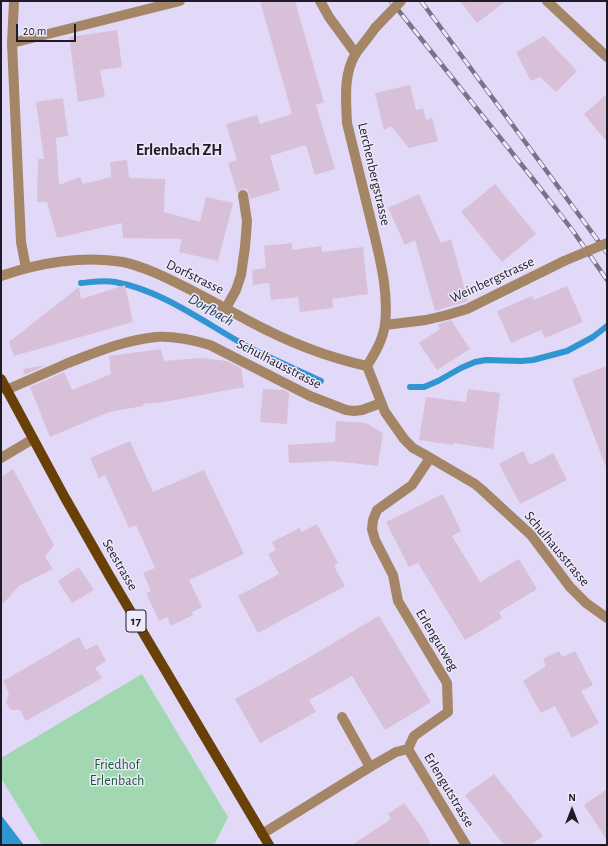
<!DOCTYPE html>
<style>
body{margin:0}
#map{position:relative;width:608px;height:846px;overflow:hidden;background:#e1d9f7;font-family:"Alegreya Sans",sans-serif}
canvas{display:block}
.frame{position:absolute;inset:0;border:2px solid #1f1c27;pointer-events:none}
.north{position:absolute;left:552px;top:790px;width:40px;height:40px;-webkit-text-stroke:3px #ede8fa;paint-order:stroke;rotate:0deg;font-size:11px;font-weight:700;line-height:16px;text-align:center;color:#1f1c27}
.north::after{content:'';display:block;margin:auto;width:14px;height:18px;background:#1f1c27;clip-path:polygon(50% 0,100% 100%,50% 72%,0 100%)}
.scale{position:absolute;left:16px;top:24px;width:60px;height:18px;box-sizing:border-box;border:2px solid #1f1c27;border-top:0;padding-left:5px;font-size:12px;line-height:14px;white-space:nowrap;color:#1f1c27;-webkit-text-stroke:3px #ede8fa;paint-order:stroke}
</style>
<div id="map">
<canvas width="608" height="846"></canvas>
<div class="frame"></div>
<div class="north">N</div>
<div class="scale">20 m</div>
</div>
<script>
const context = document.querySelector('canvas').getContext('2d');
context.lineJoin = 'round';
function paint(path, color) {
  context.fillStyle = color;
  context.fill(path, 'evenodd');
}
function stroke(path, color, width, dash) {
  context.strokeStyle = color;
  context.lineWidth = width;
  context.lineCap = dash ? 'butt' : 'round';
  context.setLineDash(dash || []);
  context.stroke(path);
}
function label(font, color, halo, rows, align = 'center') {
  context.font = font + ' "Alegreya Sans",sans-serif';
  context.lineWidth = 3;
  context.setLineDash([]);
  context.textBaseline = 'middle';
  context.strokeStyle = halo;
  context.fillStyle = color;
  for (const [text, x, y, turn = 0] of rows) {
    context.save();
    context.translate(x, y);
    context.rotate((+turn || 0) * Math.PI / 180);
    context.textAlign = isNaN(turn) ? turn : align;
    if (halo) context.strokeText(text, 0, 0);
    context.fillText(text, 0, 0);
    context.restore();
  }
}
const green = new Path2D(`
 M142 674 228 817 214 845H42L1 778V758Z`);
const water = new Path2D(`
 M1 815 24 845H1Z`);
const stream = new Path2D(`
 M81 283C92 282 104 280 115 282 165 291 207 325 252 349 274 360 298 370 321 381
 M410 387H424L438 381 461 368 475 362 486 360 521 361 533 360 567 351 593 337 607 326`);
const building = new Path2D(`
 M260 1H295L324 102 316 105 335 169 315 175 306 145 270 156 280 190 250 199 248 191 246 189H242L237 192 228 163 237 160 226 124 257 115 260 124 292 114Z
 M460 1H506L477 23Z
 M117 30 122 67 100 70 105 97 78 102 69 37Z
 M544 36 577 71 556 92 540 77 531 81 516 52Z
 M410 85 416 110 423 108 426 120 432 118 438 141 409 148 391 126 384 130 375 93Z
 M607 94V142L584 114Z
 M63 98 68 136 56 138 59 185 80 177 83 184 111 177 110 162 127 160 129 178 165 179 164 212 200 222 206 197 233 203 218 261 179 252 182 239 123 238 122 223 57 238 47 202H37L38 159H44L36 102Z
 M495 184 536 234 502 262 461 212Z
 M419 194 441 243 451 239 468 301 435 311 415 240 405 245 388 208Z
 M292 243V250L321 246 322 252 363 247 368 294 332 299 333 308 300 312 298 297 271 300 269 283 253 285 252 270 266 268 264 246Z
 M125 285 133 322 14 356 9 342 79 287 81 299Z
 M567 286 583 322 545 338 541 330 511 343 497 311 532 296 534 300Z
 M451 320 470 349 437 370 419 343 440 329 438 324Z
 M161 349 164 361 201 358 227 361 241 368 244 387 164 402 143 404V406L109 412 50 437 30 387 64 372 72 390 111 374 109 356Z
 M46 365 25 375 23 369Z
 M607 366V467H606L572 379Z
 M263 389 284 390 289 393 287 424 260 422Z
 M468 389 500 393 493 449 453 443V445L419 440 426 397 466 402Z
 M336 421 366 423 383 433 378 466 333 461 289 463 288 445 335 442Z
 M130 441 153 492 204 470 244 554 189 580 202 607 192 612 193 615 171 626 167 617 159 621 146 593 151 591 143 573 155 568 136 525 129 528 105 475 99 478 90 458Z
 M523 451 530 465 553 453 567 480 520 504 499 464Z
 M13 469 54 545 45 557 53 569 19 586 1 606V477Z
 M443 494 461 531 452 536 480 582 519 559 537 589 499 612 502 618 465 640 418 563 409 567 386 522Z
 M317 524 338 563 334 566 345 586 258 633 238 596 279 574 268 554 276 550 272 542 299 528 302 532Z
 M79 567 94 590 72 603 58 581Z
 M379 616 431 702 385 730 352 676 309 700 316 712 260 743 235 699 291 668Z
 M79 637 86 650 97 644 106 661 95 668 102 678 26 721 20 710H11L6 703 9 693 3 681Z
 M559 651 562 657 575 651 593 685 581 691 599 723 572 738 555 706 541 713 523 681 546 666 543 659Z
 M494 774 543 836 531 845H504L465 795Z
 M607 789V840L584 805Z
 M404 803 423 829 431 845H352L391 819 388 814Z`);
const minor = new Path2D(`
 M14 1 12 43 21 242 26 268
 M320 1 329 17 356 54
 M547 1 607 57
 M12 43 180 1
 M1 276C38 263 84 255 123 262 145 267 165 277 185 287 207 298 228 310 249 321 286 341 326 357 367 366
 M226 308 236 290 241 275 245 247 247 221 243 195
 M385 325 426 320 447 315 467 309 564 261
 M367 366 385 412 404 439 413 448 422 453 475 484 481 489 531 535 570 587 586 603 607 618
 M367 366C375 353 383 340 385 324 389 290 379 255 371 221 363 189 355 156 347 123 346 100 343 74 356 53 362 45 369 37 375 28
 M6 390C27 381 48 372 68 363 97 352 125 340 156 337 175 336 193 340 210 345L310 396 346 410 354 411 362 410 381 403
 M1 458 33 439
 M342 717 370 767
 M408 749 414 736 448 712 447 683 398 601 393 575 375 540 372 529 373 520 377 510 412 485 430 458
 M408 749 466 845
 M262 834 370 767 396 752 408 749`);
const major = new Path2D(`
 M1 379 64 496 109 575 269 845`);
const rail = new Path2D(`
 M391 1 533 179 573 231 607 280
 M421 1 607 253`);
const minorBridge = new Path2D(`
 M375 28 401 1
 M564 261 607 243`);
const shields = [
 [136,621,20]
];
const shieldNames = [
 ["17",136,621]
];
const streetNames = [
 ["Lerchenbergstrasse",374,174,77],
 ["Dorfstrasse",195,277,26],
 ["Weinbergstrasse",492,280,-25],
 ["Schulhausstrasse",279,364,27],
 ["Schulhausstrasse",557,549,50],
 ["Seestrasse",120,565,60],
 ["Erlengutweg",437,640,59],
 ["Erlengutstrasse",449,790,59]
];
const parkNames = [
 ["Friedhof",117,765],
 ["Erlenbach",117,781]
];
const waterNames = [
 ["Dorfbach",211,310,30]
];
const quarterNames = [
 ["Erlenbach ZH",179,150]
];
paint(green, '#a1d7b1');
paint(water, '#3096d1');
stroke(stream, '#3096d1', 6);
paint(building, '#d8c0d8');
stroke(minor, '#a48667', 10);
stroke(major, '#694007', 10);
stroke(rail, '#787387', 4.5);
stroke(rail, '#ede8fa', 3, [9]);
stroke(minorBridge, '#a48667', 10);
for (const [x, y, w] of shields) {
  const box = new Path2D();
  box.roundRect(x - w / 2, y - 11, w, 22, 3);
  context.fillStyle = '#ede8fa';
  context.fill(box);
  stroke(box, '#1f1c27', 1);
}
label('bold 13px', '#1f1c27', null, shieldNames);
label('14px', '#1f1c27', '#ede8fa', streetNames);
label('14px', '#165c35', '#ede8fa', parkNames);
label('italic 15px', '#103952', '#ede8fa', waterNames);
label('bold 16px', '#1f1c27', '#ede8fa', quarterNames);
</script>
